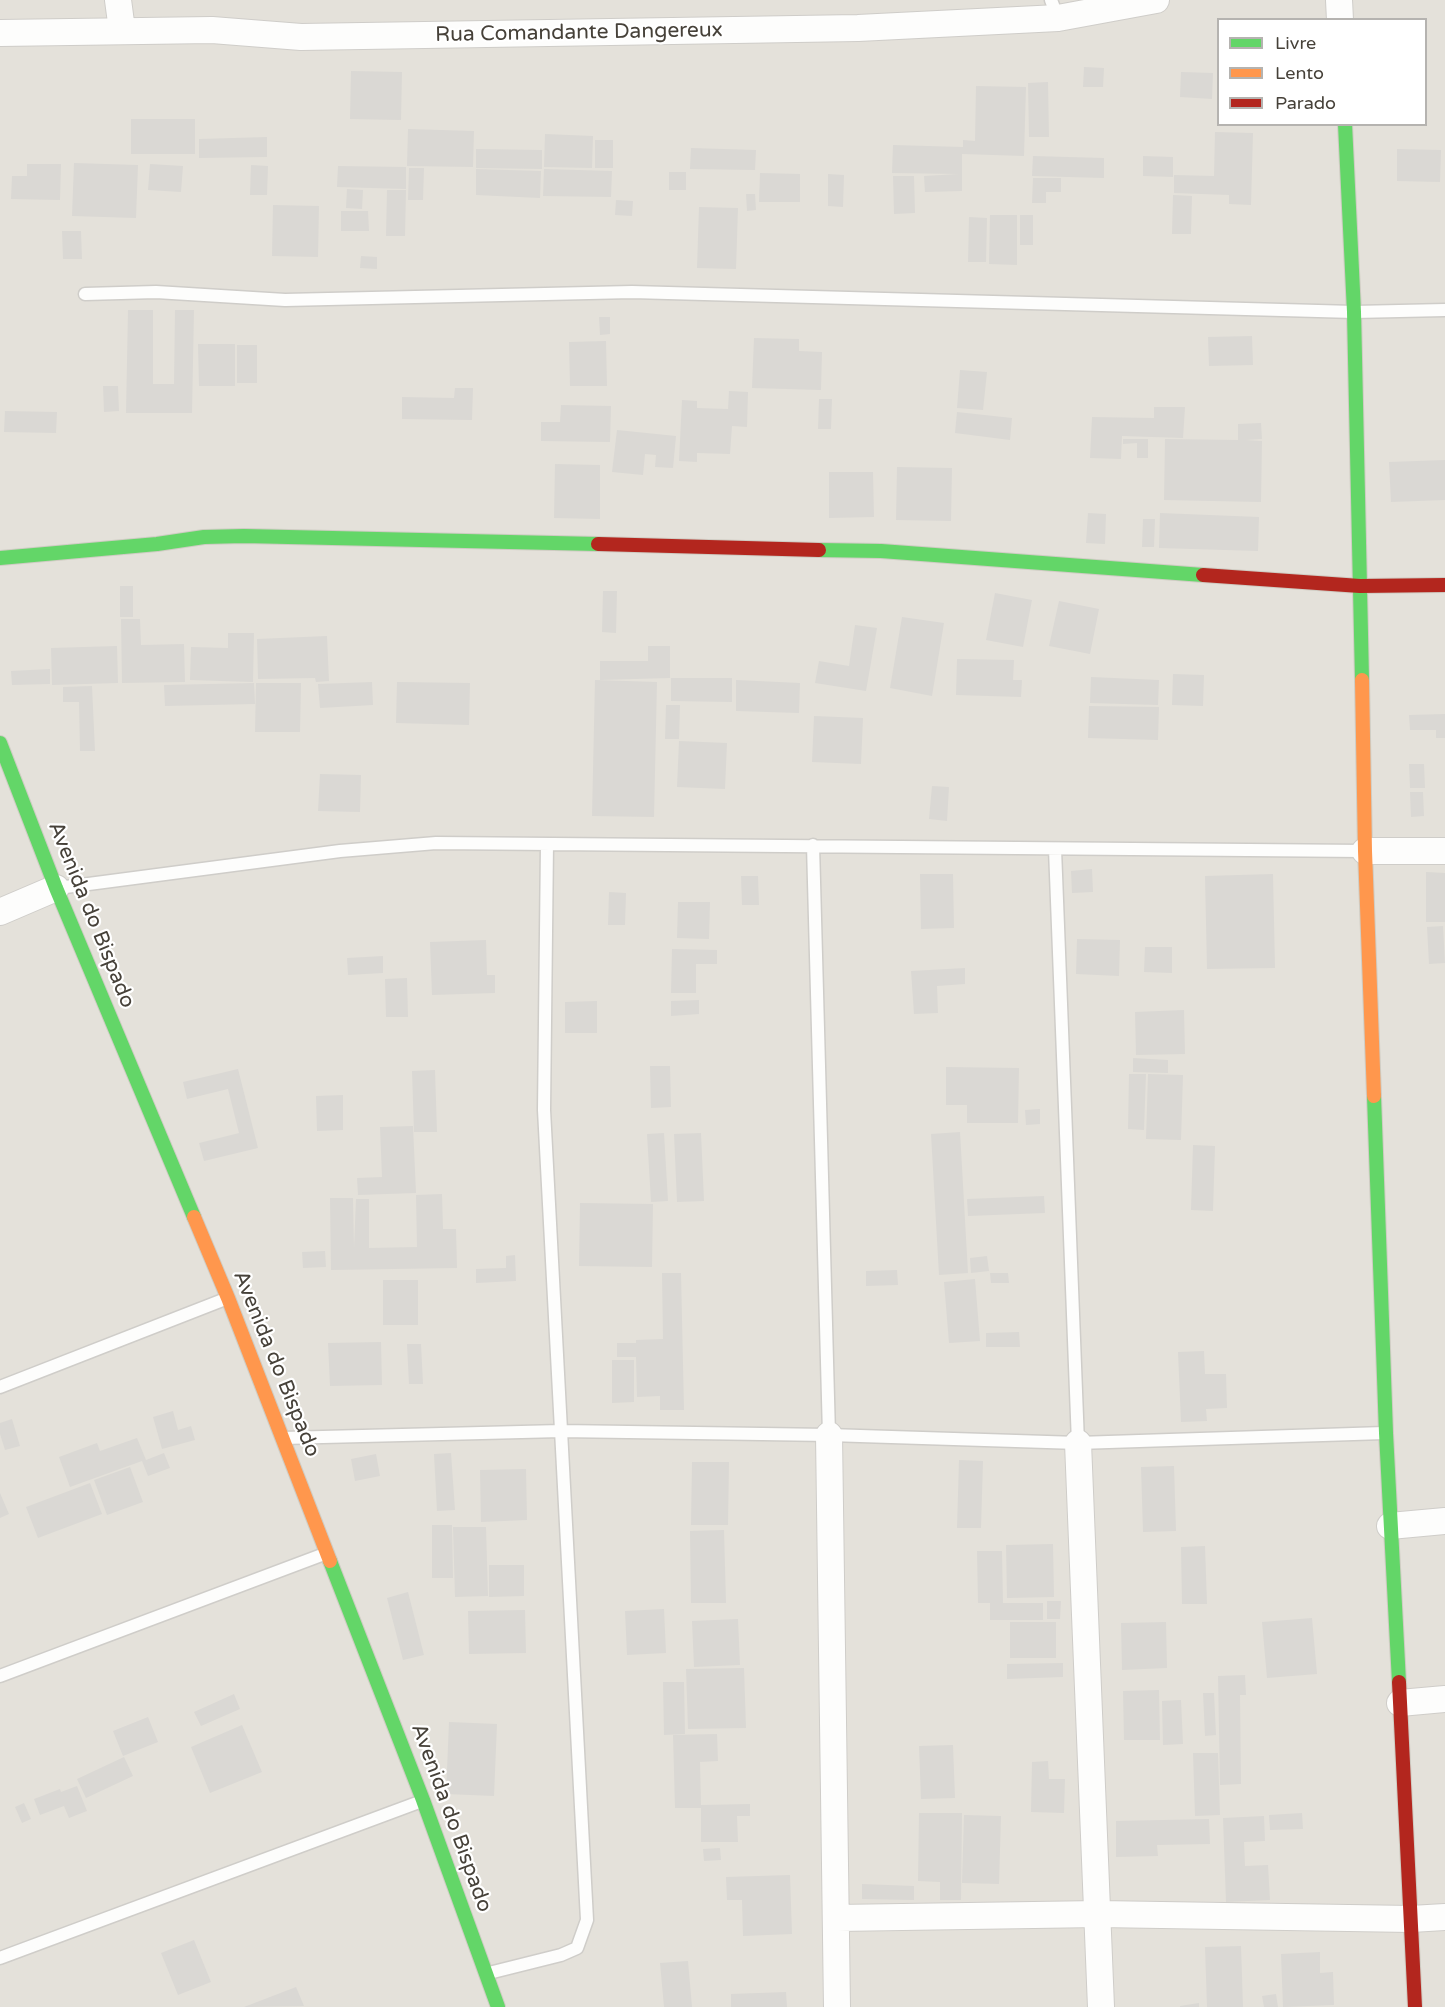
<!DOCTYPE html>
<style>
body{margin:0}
#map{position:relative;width:1445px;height:2007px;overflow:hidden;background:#f1efeb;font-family:"Varela Round",sans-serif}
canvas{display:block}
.legend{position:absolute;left:1217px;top:18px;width:210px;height:108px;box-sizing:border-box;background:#fff;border:2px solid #b5b3b0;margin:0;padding:8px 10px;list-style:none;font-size:18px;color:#464139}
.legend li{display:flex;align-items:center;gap:12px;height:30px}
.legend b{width:30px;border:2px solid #b5b3b0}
</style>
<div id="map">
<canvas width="1445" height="2007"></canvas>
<ul class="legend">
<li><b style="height:8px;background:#63d668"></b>Livre</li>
<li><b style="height:8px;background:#ff974d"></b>Lento</li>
<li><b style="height:8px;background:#b3261e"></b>Parado</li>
</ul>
</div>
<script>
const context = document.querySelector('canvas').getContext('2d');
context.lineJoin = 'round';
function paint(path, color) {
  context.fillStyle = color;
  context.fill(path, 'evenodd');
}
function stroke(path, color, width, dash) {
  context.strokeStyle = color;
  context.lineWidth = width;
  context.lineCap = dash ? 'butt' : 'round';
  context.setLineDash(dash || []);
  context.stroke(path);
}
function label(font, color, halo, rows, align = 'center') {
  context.font = font + ' "Varela Round",sans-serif';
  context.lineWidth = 4.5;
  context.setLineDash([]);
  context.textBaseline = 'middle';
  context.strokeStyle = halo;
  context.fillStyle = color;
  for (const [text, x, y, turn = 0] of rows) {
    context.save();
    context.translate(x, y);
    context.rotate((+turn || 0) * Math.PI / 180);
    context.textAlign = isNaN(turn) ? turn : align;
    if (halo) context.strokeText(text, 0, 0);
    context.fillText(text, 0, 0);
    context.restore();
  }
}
const residential = new Path2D(`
 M0 0H1445V2007H0ZM1218 20H1426V124H1218Z`);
const building = new Path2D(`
 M1084 67 1104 68 1103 87H1083Z
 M351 71 402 72 401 120 350 119Z
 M1181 72 1213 73 1212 99 1180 97Z
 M1048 82 1049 137H1029L1028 83Z
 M976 86 1026 87 1024 156 962 154V191L925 192 924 176 958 174 892 173 893 145 963 147V140L975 141Z
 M131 119H195V154H131Z
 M408 129 474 131 473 167 407 166Z
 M1215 132 1253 133 1251 205 1229 204V195L1174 193V175L1214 176Z
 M545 134 593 136 592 168 544 167Z
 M267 137V157L199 158V139Z
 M595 140H613V168H595Z
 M691 148 756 150 755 170 690 169Z
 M476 149 542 150V169L476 168Z
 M1397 149 1441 150 1440 182 1397 181Z
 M1033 156 1104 158V178L1032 176Z
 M1143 156 1173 157V177L1143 176Z
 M74 163 138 165 136 218 72 216Z
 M27 164H61L60 200 11 199 12 176H27Z
 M150 164 183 166 181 192 148 190Z
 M251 165 268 166 267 195H250Z
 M338 166 406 167V189L337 187Z
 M409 168H424L423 200H408Z
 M476 169 541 171 540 198 476 195Z
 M544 169 612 171 611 197 543 196Z
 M669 172H686V190H669Z
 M760 173 800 174V202H759Z
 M828 174 844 175 843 207 828 206Z
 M893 176H914L915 213 894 214Z
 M1033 178H1061V192H1046V203H1032Z
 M347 189 363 190 362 209 346 208Z
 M387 190H406L405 236H386Z
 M746 194H755L756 210 747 211Z
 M1173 195 1192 196 1191 234H1172Z
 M616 200 633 201 632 216 615 215Z
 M273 205 319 206 318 257 272 256Z
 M699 207 738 208 736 269 697 268Z
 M341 211H368L369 231H341Z
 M990 215H1017V265L989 264Z
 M1020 215H1033V245H1020Z
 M969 217 987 218 986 262H968Z
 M62 231H81L82 259H63Z
 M361 256 377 257V269L360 268Z
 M128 310H153V384H174L175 310H194L192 413H126Z
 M599 317H610V334L600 335Z
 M1252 336 1253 365 1209 366 1208 337Z
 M754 338 799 339V351L822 352 821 390 752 388Z
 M606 341 607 386H570L569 342Z
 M198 344H235V386H199Z
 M237 345H257V383H237Z
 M960 370 987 372 983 410 957 408Z
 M103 386H118L119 411 104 412Z
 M455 388H473L472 420 402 419V397L454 398Z
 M729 391 748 392 747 427 732 426 730 454 697 453V462L679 461 682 400 697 401V408L728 409Z
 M819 399H832L831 429H818Z
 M561 405 611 406 610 442 541 441V422H560Z
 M1154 407H1185L1183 438 1122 436 1121 459 1090 458 1092 417 1154 418Z
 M5 411 57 412 56 433 4 432Z
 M957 412 1012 418 1010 440 955 433Z
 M1261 423 1262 439 1246 440 1262 441 1261 502 1164 500 1165 439 1238 440V424Z
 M617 430 676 436 673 468 655 467 656 455 645 454 643 475 612 472Z
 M1123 439H1148V458H1137V443L1123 444Z
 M1445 460V500L1391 502 1389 462Z
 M555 464 600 465V519L554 518Z
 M897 467 952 468 951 521 896 520Z
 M829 472H873L874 517 829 518Z
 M1088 513 1106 514 1105 544 1086 543Z
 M1160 513 1259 517 1258 551 1159 548Z
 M1143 519H1155L1154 547H1142Z
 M120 586H133V617H120Z
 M603 591H617L616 633 602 632Z
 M995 593 1032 600 1023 647 986 640Z
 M1059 601 1099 609 1090 654 1049 646Z
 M902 617 944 623 932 696 890 688Z
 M121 619H140L141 645 184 644 185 682 122 683Z
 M855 625 877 628 866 691 815 683 819 661 849 666Z
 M228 633H254L253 682 190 680 191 647 228 648Z
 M327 636 329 681 316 682 315 678 258 679 257 639Z
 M117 646 118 683 52 685 51 648Z
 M648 646H670V678L600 680V661H648Z
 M957 659 1014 660 1013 680H1022L1021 697 956 695Z
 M50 669V684L12 685 11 671Z
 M1173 674 1204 675 1203 706 1172 705Z
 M1091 677 1159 680 1158 705 1090 703Z
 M671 678H732V702L671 701Z
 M595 680 657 682 654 817 592 816Z
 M736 680 800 683 799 713 736 711Z
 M372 682 373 705 320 708 318 684Z
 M397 682 470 683 469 725 396 723Z
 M254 683 255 704 165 706 164 685Z
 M256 683H301L300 732H255Z
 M92 686 95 751H80L79 702H63V687Z
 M666 705H680L679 739H665Z
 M1089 706 1159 707 1158 740 1088 738Z
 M1445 714V738H1436V730H1410L1409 715Z
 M814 716 863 718 861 764 812 762Z
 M679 741 727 743 725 789 677 787Z
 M1409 764H1424L1425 788H1410Z
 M320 774 361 775 360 812 318 811Z
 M932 786 949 787 947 821 929 819Z
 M1410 792H1423L1424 816 1411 817Z
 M1092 869 1093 892 1072 893 1071 871Z
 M1426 872 1445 873V922H1426Z
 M920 874H953L954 928 921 929Z
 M1273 874 1275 968 1207 969 1205 876Z
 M741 876H758L759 905H742Z
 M609 892 626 893 625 925H608Z
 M678 902H710L709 939 677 938Z
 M1443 926 1445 963 1429 964 1427 927Z
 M1077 939 1120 940 1119 976 1076 974Z
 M486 940 487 975H495V993L432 995 430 942Z
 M1145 947H1172V973L1144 972Z
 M672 949 717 950V964H696V993H671Z
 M383 956V973L348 975 347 958Z
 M965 968V984L937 986 938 1013 914 1014 911 971Z
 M407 978 408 1017H386L385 979Z
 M699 1000V1014L671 1016V1001Z
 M597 1001V1033H565V1002Z
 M1184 1010 1185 1054 1136 1055 1135 1012Z
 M1133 1058 1168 1060V1073L1133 1072Z
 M650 1066H670L671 1107 651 1108Z
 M946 1067 1019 1068 1018 1123H967V1105H946Z
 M238 1069 258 1148 204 1161 199 1143 239 1133 228 1089 187 1099 183 1082Z
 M435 1070 437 1132H414L412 1071Z
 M1129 1074H1146L1144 1130 1128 1129Z
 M1148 1074 1183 1075 1181 1140 1146 1139Z
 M343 1095V1130L317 1131 316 1096Z
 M1040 1109V1124L1026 1125 1025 1110Z
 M413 1126 416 1193 358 1195 357 1178 382 1177 380 1127Z
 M960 1132 968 1273 939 1275 931 1134Z
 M664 1133 668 1201 651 1202 647 1134Z
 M701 1133 704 1201 677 1202 674 1134Z
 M1193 1145 1215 1146 1213 1211 1191 1210Z
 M442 1194 443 1229H456L457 1268 331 1270 330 1198H353L354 1248 356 1199H369V1248L417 1247 416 1195Z
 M1044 1196 1045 1213 968 1216 967 1199Z
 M580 1203 653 1204 652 1267 579 1266Z
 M325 1251 326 1267 303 1268 302 1252Z
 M515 1255 516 1281 476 1283V1269L506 1268V1256Z
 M987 1256 989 1271 971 1273 970 1258Z
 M897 1270 898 1285 866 1286V1271Z
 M662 1273H681L684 1410H660V1396L637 1397 636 1357H617V1343H636V1340L663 1339Z
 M990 1273H1008L1009 1283H991Z
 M975 1279 980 1341 949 1343 944 1282Z
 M383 1280H418V1325H383Z
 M1019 1332 1020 1347H986V1333Z
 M381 1342 382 1385 330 1386 328 1343Z
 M407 1344H421L423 1384H409Z
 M1204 1351 1205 1374H1226L1227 1408 1206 1409 1207 1421 1181 1422 1178 1352Z
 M612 1360H634V1402L612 1403Z
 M173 1411 178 1430 191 1426 195 1440 162 1449 153 1417Z
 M12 1419 20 1446 5 1450 0 1434V1423Z
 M137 1438 146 1460 164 1453 170 1468 148 1476 142 1461 70 1487 59 1457 97 1443 100 1451Z
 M451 1453 455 1510 437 1511 434 1454Z
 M376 1454 380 1476 355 1481 351 1459Z
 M959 1460 983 1461 981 1528H957Z
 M692 1462H729L728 1525H691Z
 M1174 1466 1176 1531 1143 1532 1141 1467Z
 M130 1467 143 1502 107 1515 94 1480Z
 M526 1469 527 1520 481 1522 480 1470Z
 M90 1483 102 1514 38 1538 26 1507Z
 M0 1493 9 1514 0 1518Z
 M432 1525H452L453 1578H432Z
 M453 1527H486L488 1596 455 1597Z
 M724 1530 726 1603H691L690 1531Z
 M1053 1544 1054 1597 1007 1598 1006 1545Z
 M1205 1546 1207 1604H1182L1181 1547Z
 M977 1551H1002L1003 1603H1043V1620H990V1603H978Z
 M489 1565H524V1596L489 1597Z
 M408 1592 424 1655 403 1660 387 1598Z
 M1047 1601H1061L1060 1619H1047Z
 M664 1609 666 1653 627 1655 625 1611Z
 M525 1610 526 1653 469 1654 468 1611Z
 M1312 1618 1317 1674 1267 1678 1262 1622Z
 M738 1619 740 1665 694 1667 692 1621Z
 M1010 1622H1056V1658H1010Z
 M1166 1622 1167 1668 1122 1670 1121 1623Z
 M1063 1663V1677L1007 1679V1664Z
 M744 1668 746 1728 688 1729 686 1669Z
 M1245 1675 1246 1695H1240L1241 1784 1220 1785 1218 1676Z
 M663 1682H684L685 1734 664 1735Z
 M1159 1690 1160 1740H1124L1123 1691Z
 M1203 1693H1214L1216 1735 1205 1736Z
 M234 1694 240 1709 201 1726 194 1712Z
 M1181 1700 1183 1744 1163 1745 1162 1701Z
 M148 1717 158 1742 123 1756 113 1731Z
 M449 1722 497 1724 494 1796 446 1794Z
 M242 1725 262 1772 210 1793 191 1747Z
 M717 1734 718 1761 700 1762 701 1805 750 1804V1816H737L738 1842H701V1808H675L673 1735Z
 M953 1745 955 1798 921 1799 919 1746Z
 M1193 1753H1218L1220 1815 1195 1816Z
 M124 1757 133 1776 86 1798 77 1779Z
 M1048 1761 1049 1779H1065L1064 1813 1031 1812 1032 1762Z
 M77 1786 87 1811 69 1818 64 1806 40 1815 34 1799 60 1789 61 1792Z
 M24 1803 31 1819 22 1823 15 1807Z
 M919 1813H962L961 1900H940V1882L918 1881Z
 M1302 1813 1303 1829 1270 1830 1269 1815Z
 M964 1815 1001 1816 999 1884 962 1883Z
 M1264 1816 1265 1841 1244 1842 1245 1866 1268 1865 1270 1900 1226 1902 1223 1818Z
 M1209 1819 1210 1844 1157 1845 1158 1856 1116 1857V1821Z
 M720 1848 721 1860 704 1861 703 1849Z
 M790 1875 792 1934 743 1936 742 1900H727L726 1877Z
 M862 1884 914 1886V1900L862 1899Z
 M194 1940 211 1982 178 1995 161 1953Z
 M1241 1946 1243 2007H1207L1205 1947Z
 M1320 1952V1973L1333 1972 1334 2005 1283 2007 1281 1954Z
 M688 1961 692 2007H664L660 1963Z
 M296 1987 304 2006 244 2007Z
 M786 1992 787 2007H731V1994Z
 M1276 1994 1278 2007H1264L1262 1996Z
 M1199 2003V2007H1180V2006Z`);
const lane = new Path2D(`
 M1051 0 1058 18
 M85 294 156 292 285 300 632 292 1354 312 1445 310
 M813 845 829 1435
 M1055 849 1078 1443
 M58 888 340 851 436 843 1364 851
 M0 1387 228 1298
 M283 1438 561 1431 829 1435 1078 1443 1384 1433
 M0 1676 327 1553
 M0 1958 422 1801
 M489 1973 561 1955 577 1948 587 1920 544 1110 547 844`);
const street = new Path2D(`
 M118 0 122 30
 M1339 0 1340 20
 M0 33 212 30 301 37 858 28 1058 18 1156 0
 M1365 851H1445
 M0 912 56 888
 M829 1435 837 2007
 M1078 1443 1101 2007
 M1390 1526 1445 1521
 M1400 1703 1445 1699
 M837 1918 1099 1914 1411 1919 1445 1917`);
const fast = new Path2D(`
 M1345 124 1354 312 1362 680
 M819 550 881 551 1203 575
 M0 558 157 544 204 537 244 536 598 544
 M0 743 56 888 194 1217
 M1374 1096 1386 1433 1399 1682
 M330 1561 423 1800 498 2007`);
const slow = new Path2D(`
 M1362 680 1365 851 1374 1096
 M194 1217 228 1298 330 1561`);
const jam = new Path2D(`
 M598 544 819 550
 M1203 575 1360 586 1445 585
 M1399 1682 1415 2007`);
const streetNames = [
 ["Rua Comandante Dangereux",579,33,-1],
 ["Avenida do Bispado",91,915,68],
 ["Avenida do Bispado",276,1364,68],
 ["Avenida do Bispado",451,1818,70]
];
paint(residential, '#e4e1da');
paint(building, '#dad8d4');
stroke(lane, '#cfcdc9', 15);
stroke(street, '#cfcdc9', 28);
stroke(fast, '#cfccc3', 16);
stroke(slow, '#cfccc3', 16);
stroke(jam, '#cfccc3', 16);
stroke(lane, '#fdfdfc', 12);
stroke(street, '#fdfdfc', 26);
stroke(fast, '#63d668', 14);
stroke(slow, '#ff974d', 14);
stroke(jam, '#b3261e', 14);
label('21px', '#464139', '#fff', streetNames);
</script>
